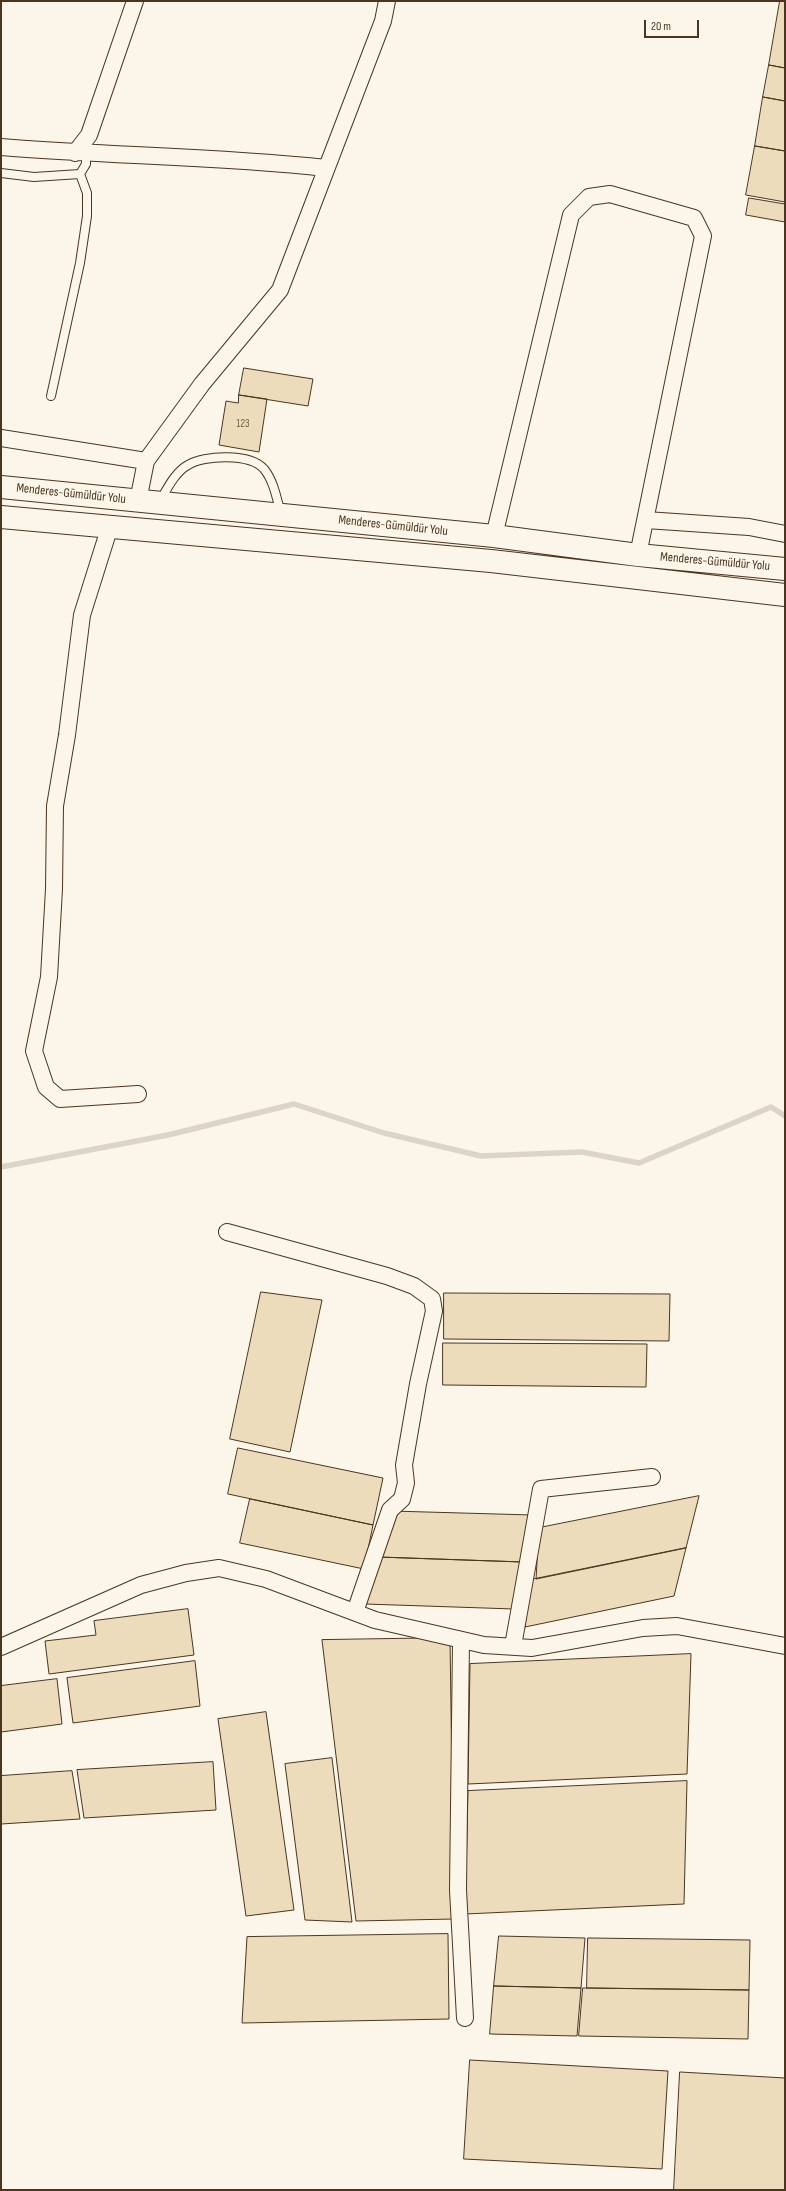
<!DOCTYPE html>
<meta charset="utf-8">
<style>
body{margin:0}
#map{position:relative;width:786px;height:2191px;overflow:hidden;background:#fbf6e9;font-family:"Sofia Sans Condensed",sans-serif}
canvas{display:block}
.frame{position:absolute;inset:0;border:2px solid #4a3520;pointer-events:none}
.scale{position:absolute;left:644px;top:20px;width:55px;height:18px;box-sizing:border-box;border:2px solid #4a3520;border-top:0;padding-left:5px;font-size:12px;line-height:14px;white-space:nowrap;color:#4a3520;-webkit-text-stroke:3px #fbf6e9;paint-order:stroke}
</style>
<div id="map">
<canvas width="786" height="2191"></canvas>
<div class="frame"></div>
<div class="scale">20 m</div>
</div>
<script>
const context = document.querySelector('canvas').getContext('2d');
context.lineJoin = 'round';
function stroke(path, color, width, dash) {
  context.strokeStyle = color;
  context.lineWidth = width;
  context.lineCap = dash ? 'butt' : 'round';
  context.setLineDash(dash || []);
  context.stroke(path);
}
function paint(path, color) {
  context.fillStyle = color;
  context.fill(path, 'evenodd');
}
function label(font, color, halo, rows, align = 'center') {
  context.font = font + ' "Sofia Sans Condensed",sans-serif';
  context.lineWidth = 3;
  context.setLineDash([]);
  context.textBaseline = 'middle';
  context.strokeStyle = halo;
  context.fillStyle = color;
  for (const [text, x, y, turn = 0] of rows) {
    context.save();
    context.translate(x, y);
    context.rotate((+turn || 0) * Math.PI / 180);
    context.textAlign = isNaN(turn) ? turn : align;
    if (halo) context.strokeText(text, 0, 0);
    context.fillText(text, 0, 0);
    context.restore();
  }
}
const stream = new Path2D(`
 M1 1167 168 1135 294 1104 384 1133 481 1156 582 1152 639 1163 771 1107 785 1116`);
const building = new Path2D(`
 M780 1H785V68L769 65Z
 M769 65 785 68V101L763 97Z
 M763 97 785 101V151L755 146Z
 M755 146 785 151V202L746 195Z
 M749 198 785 204V222L746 215Z
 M244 368 313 379 308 406 239 395Z
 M239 395 267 399 259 452 219 445 226 401 238 403Z
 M261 1292 322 1300 290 1452 230 1439Z
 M444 1293 670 1294 669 1341 444 1339Z
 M443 1343 647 1344 646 1387 443 1385Z
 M238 1448 383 1478 373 1525 228 1494Z
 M699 1496 686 1548 536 1579 539 1528Z
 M250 1499 373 1525 364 1569 240 1543Z
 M391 1511 532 1515 523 1562 378 1557Z
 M686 1548 674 1596 525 1627 530 1580Z
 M378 1557 523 1562 514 1609 365 1604Z
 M188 1609 194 1655 49 1674 45 1641 96 1635 94 1621Z
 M450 1638 454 1919 356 1921 322 1640Z
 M691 1654 687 1774 468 1784 470 1664Z
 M195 1661 200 1706 73 1723 67 1678Z
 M57 1679 62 1724 1 1732V1686Z
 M266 1712 294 1910 246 1916 218 1719Z
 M332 1758 352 1922 305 1920 285 1764Z
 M213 1762 216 1810 84 1818 77 1770Z
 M72 1771 80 1819 1 1824V1776Z
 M687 1781 684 1904 465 1914 468 1791Z
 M448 1934 449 2019 242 2023 247 1937Z
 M499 1936 585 1938 581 1988 494 1986Z
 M588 1938 750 1940 749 1990 587 1988Z
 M494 1986 581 1988 577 2036 490 2034Z
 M583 1988 749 1990 748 2039 579 2036Z
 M470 2060 668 2071 662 2169 464 2159Z
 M680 2072 785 2078V2190H674Z`);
const service = new Path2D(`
 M1 173 34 177 80 174 86 164V154
 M51 396 80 263 87 216V193L80 174
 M160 501C167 489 175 472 188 465 204 455 250 453 264 469 274 481 277 500 281 514`);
const minor = new Path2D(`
 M1 147C109 156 218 156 326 168
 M75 153 89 135 135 1
 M1 438 146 461
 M138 501 146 461 202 384 280 290 383 21 387 1
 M646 520 749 527 785 534
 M110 526 82 615 67 735 55 806 54 889 49 977 34 1051 46 1087 60 1099 138 1094
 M494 536 571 215 589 197 610 194 694 218 703 236 638 555
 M227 1232 387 1276 414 1286 432 1299 434 1311 418 1384 404 1465 406 1483 402 1499 390 1510 355 1612
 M461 1640 458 1890 465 2018
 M513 1646 541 1489 652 1477
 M1 1647 141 1585 186 1573 219 1568 266 1579 375 1620 484 1645 532 1648 643 1628 677 1626 785 1646`);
const primary = new Path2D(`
 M1 487 494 536 638 555 785 569
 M1 517 491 561 785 595`);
const numberNames = [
 ["123",243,424]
];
const streetNames = [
 ["Menderes-Gümüldür Yolu",71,494,6],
 ["Menderes-Gümüldür Yolu",393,526,6],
 ["Menderes-Gümüldür Yolu",715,562,5]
];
stroke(stream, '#dcd4c6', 5.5);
paint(building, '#ecdcbc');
stroke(building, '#4a3520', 1);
stroke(service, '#4a3520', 10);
stroke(minor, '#4a3520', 18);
stroke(primary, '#4a3520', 24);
stroke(service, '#fbf6e9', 8);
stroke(minor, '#fbf6e9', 16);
stroke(primary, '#fbf6e9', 22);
label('11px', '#725f47', null, numberNames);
label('13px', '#4a3520', '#fbf6e9', streetNames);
</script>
